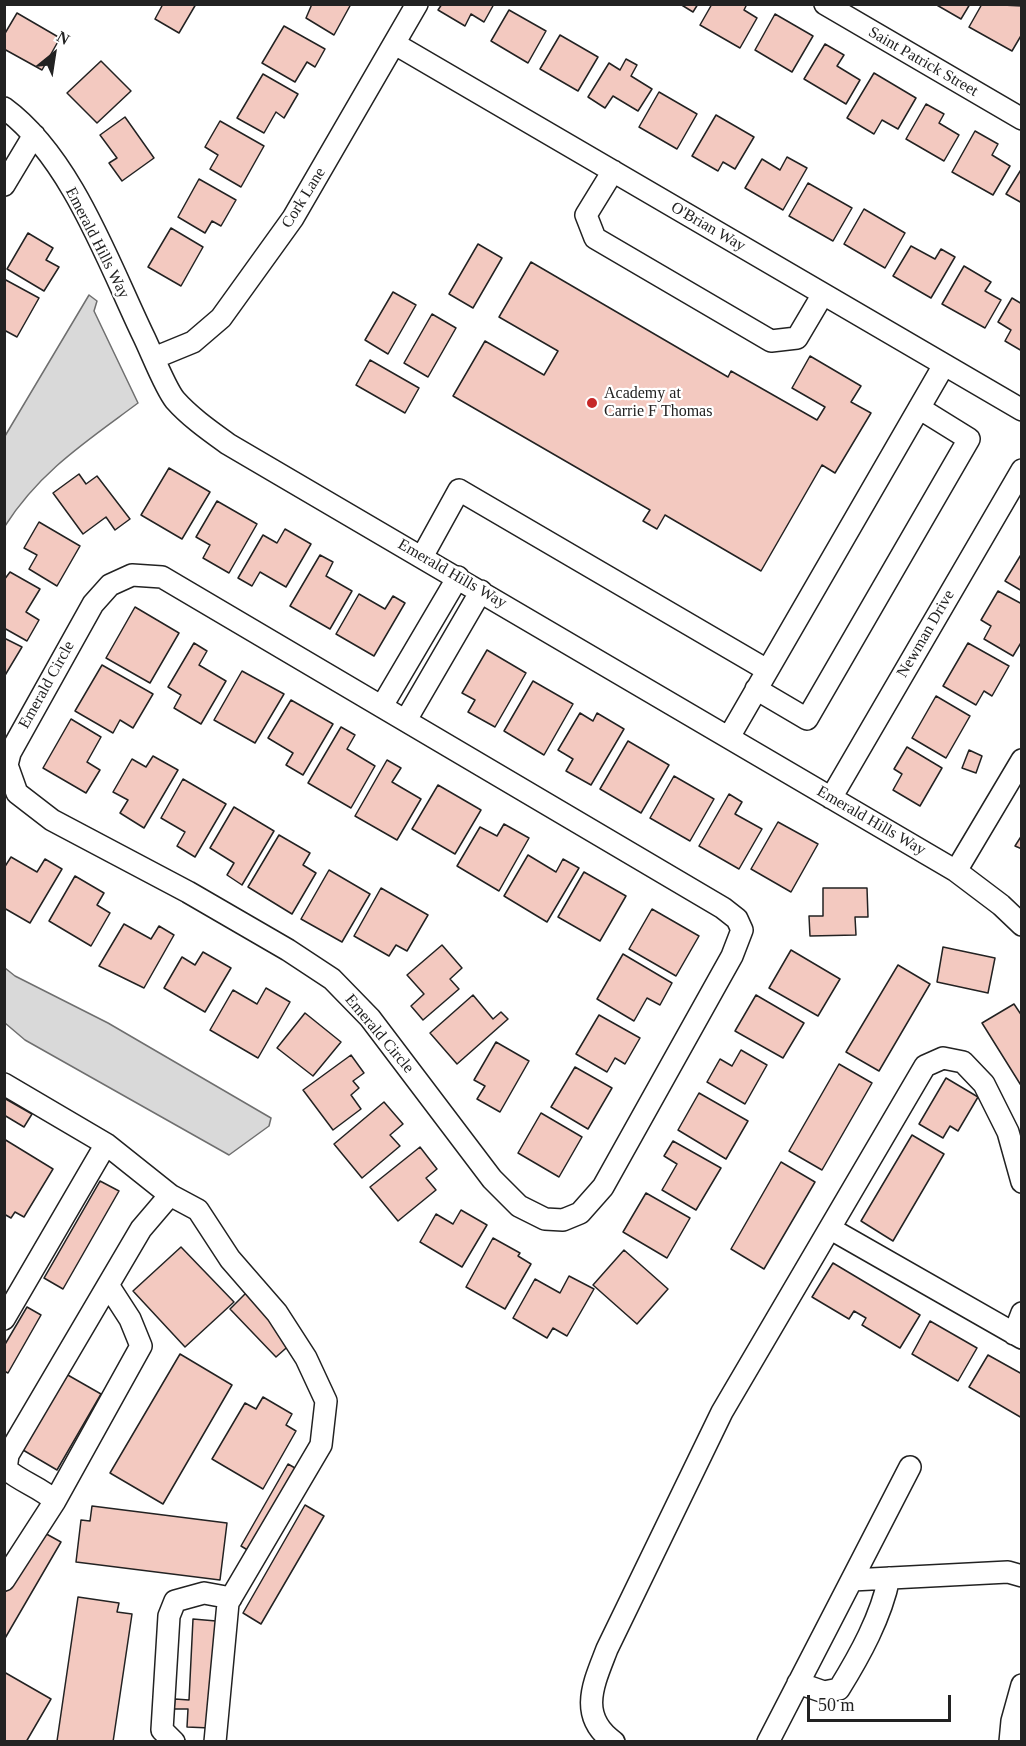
<!DOCTYPE html>
<style>
body{margin:0}
#map{position:relative;width:1026px;height:1746px;overflow:hidden;background:#fff;font-family:"Times New Roman",serif}
canvas{display:block}
.frame{position:absolute;inset:0;border:6px solid #222;pointer-events:none}
.north{position:absolute;left:24px;top:24px;width:60px;height:60px;-webkit-text-stroke:4px #fff;paint-order:stroke;rotate:30deg;font-size:16px;font-weight:700;line-height:24px;text-align:center;color:#222}
.north::after{content:'';display:block;margin:auto;width:21px;height:27px;background:#222;clip-path:polygon(50% 0,100% 100%,50% 72%,0 100%)}
.scale{position:absolute;left:807px;top:1695px;width:144px;height:27px;box-sizing:border-box;border:3px solid #222;border-top:0;padding-left:8px;font-size:18px;line-height:21px;white-space:nowrap;color:#222;-webkit-text-stroke:4px #fff;paint-order:stroke}
</style>
<div id="map">
<canvas width="1026" height="1746"></canvas>
<div class="frame"></div>
<div class="north">N</div>
<div class="scale">50 m</div>
</div>
<script>
const context = document.querySelector('canvas').getContext('2d');
context.lineJoin = 'round';
function paint(path, color) {
  context.fillStyle = color;
  context.fill(path, 'evenodd');
}
function stroke(path, color, width, dash) {
  context.strokeStyle = color;
  context.lineWidth = width;
  context.lineCap = dash ? 'butt' : 'round';
  context.setLineDash(dash || []);
  context.stroke(path);
}
function label(font, color, halo, rows, align = 'center') {
  context.font = font + ' "Times New Roman",serif';
  context.lineWidth = 4.5;
  context.setLineDash([]);
  context.textBaseline = 'middle';
  context.strokeStyle = halo;
  context.fillStyle = color;
  for (const [text, x, y, turn = 0] of rows) {
    context.save();
    context.translate(x, y);
    context.rotate((+turn || 0) * Math.PI / 180);
    context.textAlign = isNaN(turn) ? turn : align;
    if (halo) context.strokeText(text, 0, 0);
    context.fillText(text, 0, 0);
    context.restore();
  }
}
const water = new Path2D(`
 M89 295 97 301 94 311 138 403C87 441 40 471 5 526V436Z
 M5 968 15 976 108 1023 271 1118 269 1126 229 1155 25 1040 5 1023Z`);
const building = new Path2D(`
 M163 4H196L179 33 155 19Z
 M312 4H351L334 35 306 18Z
 M442 4H494L484 22 471 14 465 26 438 10Z
 M680 4H698L693 12Z
 M712 4H747L744 10 757 18 740 48 700 25Z
 M935 4H970L961 19Z
 M982 4 1022 6V34L1012 51 969 27Z
 M509 10 546 31 528 63 491 41Z
 M17 13 60 38 42 70 4 49V35Z
 M775 14 813 36 792 72 755 50Z
 M284 26 325 49 315 67 307 62 295 82 262 63Z
 M560 35 598 57 578 91 540 69Z
 M825 44 844 55 837 66 860 80 846 104 804 79Z
 M626 59 637 65 631 76 652 89 638 111 613 96 605 108 588 97 609 63 620 70Z
 M101 61 131 91 97 123 67 93Z
 M874 73 916 98 898 129 882 120 874 134 847 118Z
 M263 74 298 94 284 118 276 112 264 133 237 118Z
 M659 92 697 114 677 149 639 127Z
 M926 104 944 114 939 123 959 135 944 161 906 139Z
 M716 115 754 137 735 169 723 162 718 171 692 156Z
 M125 117 154 158 122 181 109 163 117 158 100 135Z
 M220 121 264 146 241 187 210 169 218 155 205 147Z
 M975 131 998 144 992 155 1010 166 993 195 952 172Z
 M787 157 807 168 783 210 745 188 762 159 780 170Z
 M1022 168V203L1006 194Z
 M199 179 236 200 221 226 212 221 205 233 178 217Z
 M808 183 852 208 833 241 789 216Z
 M864 209 905 233 885 268 844 244Z
 M171 228 203 247 181 286 148 267Z
 M28 233 53 248 46 260 59 267 44 291 7 269Z
 M478 244 502 258 473 308 449 294Z
 M911 246 935 259 941 249 955 257 931 298 893 276Z
 M531 262 728 377 731 371 817 420 825 407 792 388 810 356 861 386 851 402 871 413 835 473 822 465 761 571 665 515 657 529 643 521 650 510 453 396 485 341 544 375 558 351 499 317Z
 M964 266 991 282 985 291 1001 300 985 328 942 304Z
 M4 279 39 298 17 337 4 330Z
 M393 292 416 305 388 354 365 340Z
 M1012 298 1022 304V351L1005 341 1011 330 998 322Z
 M432 314 456 328 428 377 404 363Z
 M370 360 419 388 405 413 356 385Z
 M169 468 210 492 182 539 141 515Z
 M79 474 86 484 97 476 130 519 115 530 106 517 83 534 53 493Z
 M217 501 257 524 229 573 203 558 210 545 196 537Z
 M39 522 80 546 57 586 29 569 37 555 24 548Z
 M285 529 311 544 286 587 260 572 252 586 238 578 263 535 277 543Z
 M1022 553V591L1005 581Z
 M320 555 333 562 326 576 352 591 330 629 290 606Z
 M10 572 40 589 26 612 39 620 27 641 4 628V580Z
 M998 591 1022 604V641L1013 656 984 639 991 626 981 620Z
 M359 594 385 609 393 596 405 603 374 656 336 634Z
 M135 607 179 633 150 683 106 658Z
 M4 638 22 647 4 677Z
 M194 643 207 651 199 665 226 681 201 724 174 708 181 695 168 687Z
 M968 643 1009 666 992 696 984 691 976 705 943 686Z
 M487 650 526 673 495 727 468 712 475 700 462 693Z
 M102 665 153 694 133 728 120 720 113 733 75 711Z
 M242 671 284 694 255 743 214 720Z
 M533 681 573 704 544 755 504 731Z
 M936 696 970 716 946 758 912 738Z
 M291 700 333 724 303 775 286 765 293 753 268 738Z
 M580 713 593 721 597 713 624 729 591 785 566 771 573 759 558 750Z
 M71 719 101 737 87 762 100 770 86 793 43 768Z
 M341 727 355 735 347 749 375 766 351 808 308 783Z
 M628 741 669 765 641 813 600 789Z
 M907 747 942 768 920 806 893 790 902 774 894 769Z
 M969 750 982 756 976 773 962 768Z
 M153 756 178 770 144 828 120 813 128 800 113 792 132 759 146 767Z
 M387 760 401 768 392 782 421 799 397 840 355 816Z
 M674 776 714 799 690 841 650 818Z
 M183 779 226 804 195 857 177 846 185 832 161 818Z
 M438 785 481 810 455 854 412 829Z
 M729 794 742 802 735 814 762 829 739 869 699 846Z
 M234 807 274 831 242 885 227 875 234 863 210 848Z
 M778 822 818 844 791 892 751 869Z
 M504 824 529 838 499 891 457 866 480 827 497 836Z
 M279 835 310 853 303 865 316 873 292 914 248 887Z
 M1022 835V849L1015 846Z
 M528 855 556 872 563 859 579 868 547 922 504 896Z
 M11 857 37 872 45 859 62 869 30 923 4 908V868Z
 M329 870 370 894 342 942 301 919Z
 M584 872 626 896 600 941 558 917Z
 M75 876 104 893 97 905 110 913 91 946 49 921Z
 M381 888 428 915 407 951 396 945 389 956 354 936Z
 M823 888H867L868 917H855L856 935 810 936 809 916H823Z
 M652 909 699 936 676 976 629 949Z
 M124 924 151 939 159 926 174 935 144 988 99 966Z
 M442 945 462 968 450 979 459 989 423 1020 411 1006 424 994 407 975Z
 M943 947 995 958 988 993 937 982Z
 M791 950 840 979 818 1016 769 988Z
 M203 952 231 968 205 1012 164 988 182 957 195 965Z
 M623 954 672 983 660 1005 647 998 634 1021 597 999Z
 M898 965 930 984 879 1071 846 1052Z
 M266 988 290 1002 258 1058 210 1030 233 990 257 1004Z
 M473 995 493 1019 501 1012 508 1019 457 1064 430 1033Z
 M756 995 804 1023 783 1058 735 1031Z
 M1014 1004 1022 1016V1087L982 1023Z
 M305 1013 341 1042 313 1076 277 1048Z
 M599 1015 640 1038 625 1064 615 1058 607 1072 576 1054Z
 M496 1042 529 1061 500 1112 477 1099 485 1086 474 1080Z
 M741 1050 767 1065 745 1104 707 1082 720 1059 732 1066Z
 M351 1055 364 1073 353 1081 359 1088 351 1095 361 1109 333 1130 303 1090Z
 M839 1064 872 1083 822 1170 789 1151Z
 M575 1067 612 1088 588 1129 551 1107Z
 M946 1078 978 1097 958 1131 950 1126 943 1138 919 1124Z
 M699 1093 748 1121 726 1159 678 1130Z
 M4 1098 32 1114 24 1127 4 1115Z
 M384 1102 403 1124 390 1135 400 1146 362 1178 334 1144Z
 M541 1113 582 1137 559 1177 518 1153Z
 M912 1135 944 1154 893 1241 861 1221Z
 M4 1139 53 1169 24 1217 15 1212 11 1218 4 1214Z
 M673 1141 721 1168 696 1210 662 1190 677 1164 664 1156Z
 M420 1147 437 1169 426 1178 436 1190 398 1221 370 1187Z
 M781 1162 815 1182 764 1269 731 1249Z
 M100 1181 119 1191 63 1289 44 1278Z
 M646 1193 690 1218 667 1258 623 1232Z
 M461 1210 487 1225 462 1267 420 1242 436 1214 453 1224Z
 M493 1238 520 1253 518 1256 531 1264 505 1309 466 1287Z
 M181 1247 234 1302 185 1347 133 1291Z
 M624 1250 668 1289 637 1324 593 1285Z
 M833 1263 920 1315 900 1348 862 1325 866 1318 854 1311 849 1319 812 1297Z
 M569 1276 594 1289 567 1336 553 1328 547 1338 513 1318 535 1279 560 1293Z
 M246 1293 293 1342 276 1357 230 1309Z
 M27 1307 41 1315 8 1373 4 1371V1346Z
 M930 1321 977 1348 958 1381 912 1354Z
 M180 1354 232 1385 163 1504 110 1473Z
 M988 1355 1022 1374V1418L969 1387Z
 M66 1374 101 1394 57 1470 23 1450Z
 M263 1397 292 1414 286 1425 296 1431 263 1489 212 1459 245 1403 256 1409Z
 M288 1464 302 1472 254 1554 241 1546Z
 M305 1505 324 1516 261 1624 243 1613Z
 M92 1506 227 1523 220 1580 76 1562 81 1520 90 1521Z
 M41 1531 61 1542 4 1640V1594Z
 M78 1597 119 1603 117 1612 132 1614 113 1742 57 1741Z
 M193 1619 216 1621 210 1728 187 1727 188 1709H174L175 1699 189 1700Z
 M4 1672 51 1699 26 1742H4Z`);
const minor = new Path2D(`
 M825 4 1022 119
 M395 44 1022 410
 M4 108C71 157 108 262 143 335 151 351 165 388 175 400 190 417 210 431 228 444L956 871 1001 905 1022 925
 M613 171 586 215 595 238 771 341 797 338 823 294
 M4 185 34 135
 M154 358 193 342 221 318 293 218 417 4
 M422 557 459 490 767 670
 M132 575 162 577 723 908 737 919 742 930 732 956 603 1187 580 1213 563 1220 545 1219 519 1206 492 1179 370 1018 332 979 288 950 188 892 52 820 17 793 7 765 10 753 93 604 110 585Z
 M756 689 807 719 969 439 919 408
 M382 706 458 577
 M406 720 481 591
 M729 737 944 365
 M831 798 1022 470
 M956 871 1022 760
 M4 1084 106 1144 4 1319
 M106 1144 170 1195
 M831 1229 1022 1338
 M1014 1334 1022 1313
 M55 1501 141 1346 130 1319 108 1285
 M4 1580 55 1501C40 1487 21 1482 6 1469L8 1455 141 1229 170 1195 198 1210 230 1259 277 1313 306 1358 326 1401 321 1445 228 1603 215 1742
 M852 1580 1008 1572 1022 1576
 M798 1683 824 1692 839 1689C860 1655 881 1617 889 1578
 M174 1742 162 1730 169 1616 175 1601 204 1593 231 1598
 M614 1742C577 1716 594 1683 607 1649L722 1412 925 1066 943 1058 963 1062 984 1084 1008 1132 1022 1182
 M768 1742 910 1467
 M1010 1742 1012 1721 1022 1685`);
const markers = [
 [592,403,6,"#c62828"]
];
const streetNames = [
 ["Saint Patrick Street",923,62,30],
 ["Cork Lane",304,198,-58],
 ["O'Brian Way",708,227,30],
 ["Emerald Hills Way",97,243,63],
 ["Emerald Hills Way",452,574,30],
 ["Newman Drive",926,634,-60],
 ["Emerald Circle",47,685,-61],
 ["Emerald Hills Way",871,821,30],
 ["Emerald Circle",379,1034,50]
];
const poiNames = [
 ["Academy at",604,394],
 ["Carrie F Thomas",604,412]
];
paint(water, '#d9d9d9');
stroke(water, '#6f6f6f', 1.5);
paint(building, '#f3c9c0');
stroke(building, '#222', 1.5);
stroke(minor, '#222', 24);
stroke(minor, '#fff', 21);
for (const [x, y, r, color] of markers) {
  const dot = new Path2D();
  dot.arc(x, y, r, 0, 2 * Math.PI);
  context.fillStyle = color;
  context.fill(dot);
  stroke(dot, '#fff', 2);
}
label('16px', '#222', '#fff', streetNames);
label('16px', '#222', '#fff', poiNames, 'left');
</script>
